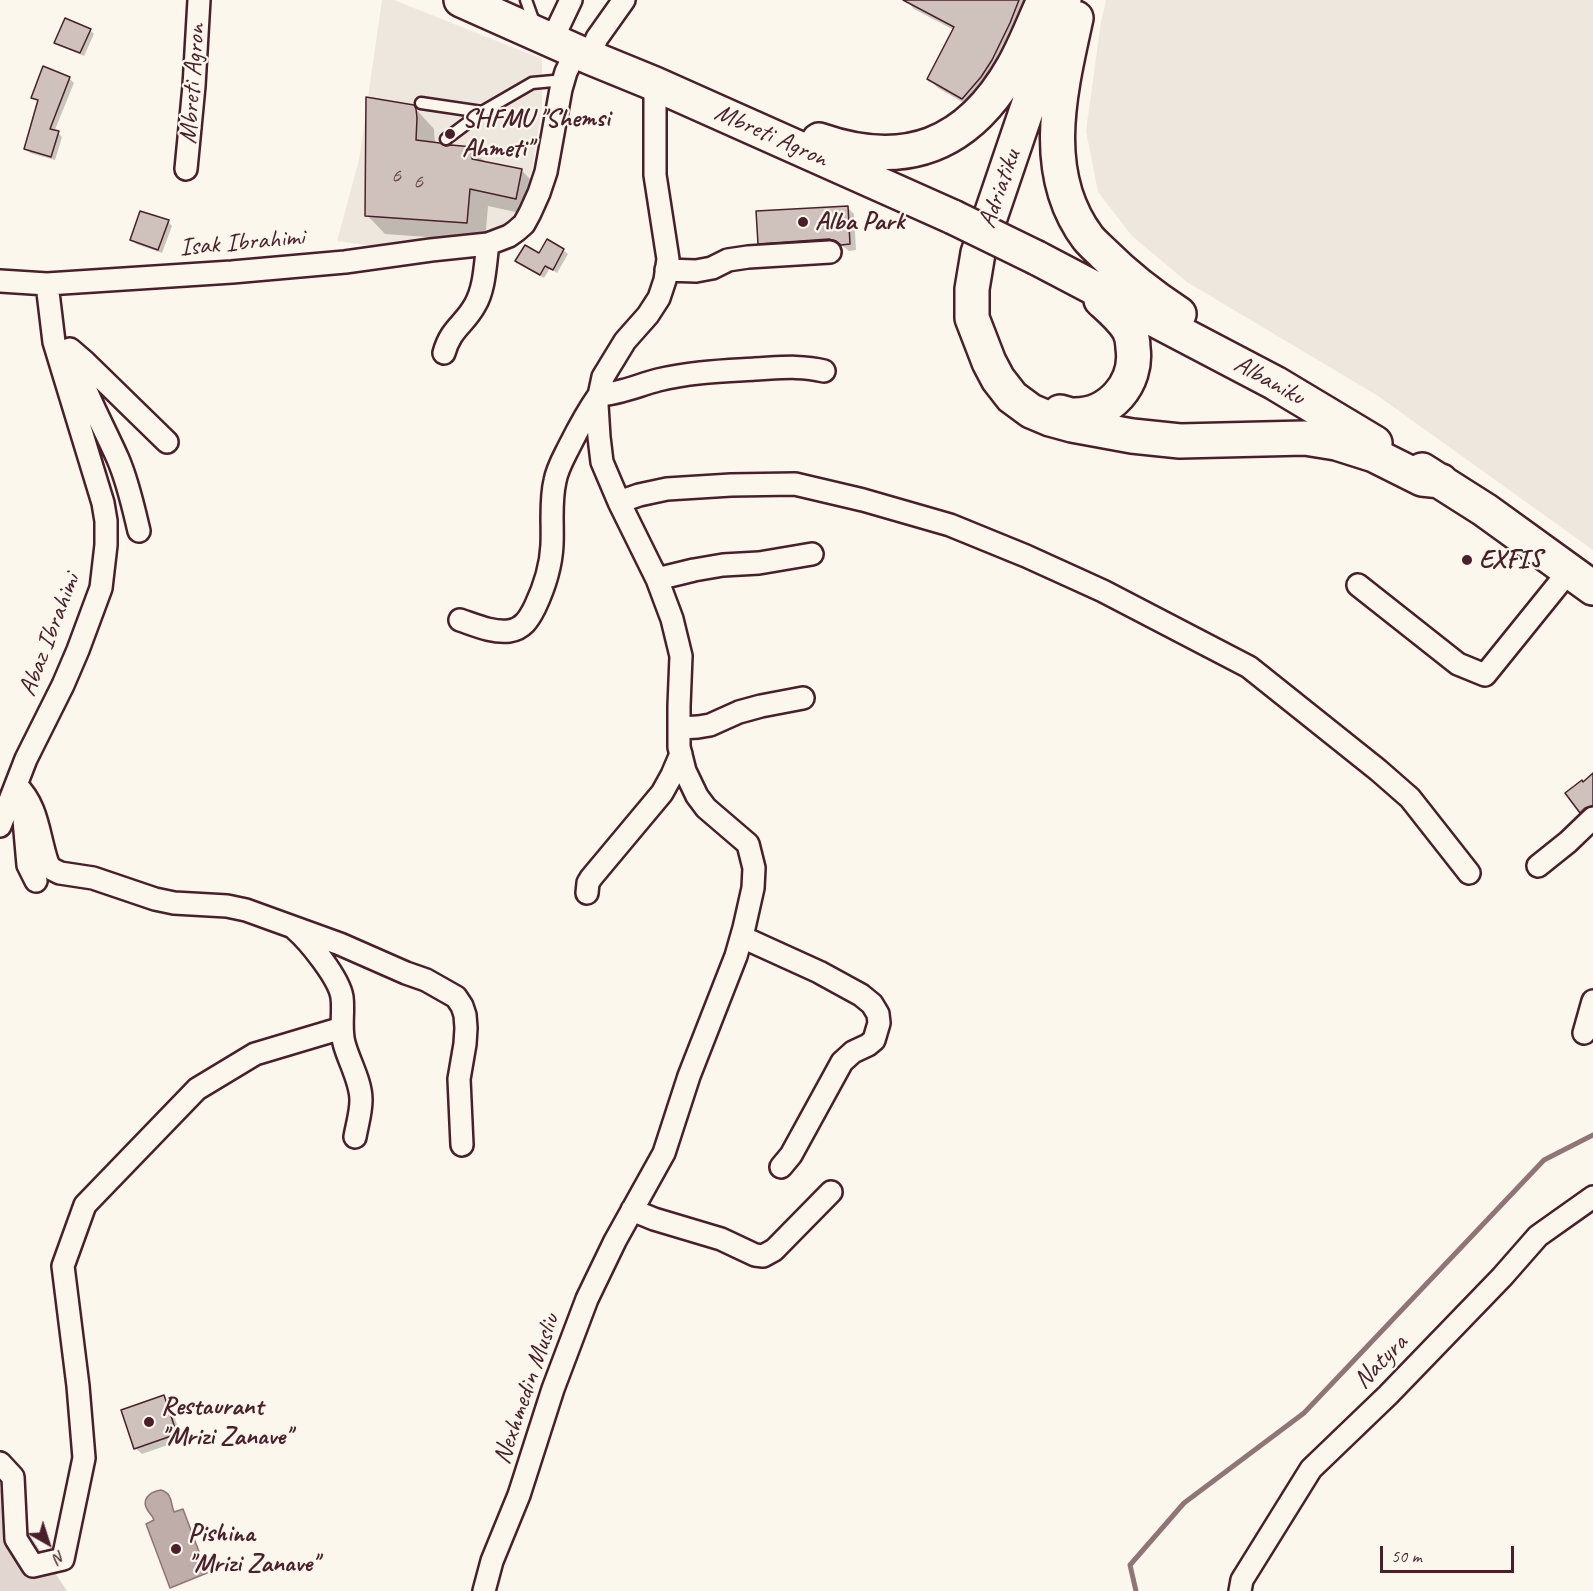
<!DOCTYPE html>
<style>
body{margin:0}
#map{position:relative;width:1593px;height:1591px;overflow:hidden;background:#fbf7ec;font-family:Caveat,sans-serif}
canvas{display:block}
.north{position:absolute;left:18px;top:1513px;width:60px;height:60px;-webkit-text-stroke:4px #fbf7ec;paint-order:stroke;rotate:141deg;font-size:16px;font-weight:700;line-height:24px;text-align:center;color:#4a1f2b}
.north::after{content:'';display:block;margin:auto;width:21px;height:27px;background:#4a1f2b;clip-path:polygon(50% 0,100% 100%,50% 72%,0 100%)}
.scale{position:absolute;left:1380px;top:1546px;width:134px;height:27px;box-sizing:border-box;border:3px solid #4a1f2b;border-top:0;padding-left:8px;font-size:18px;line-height:21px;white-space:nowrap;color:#4a1f2b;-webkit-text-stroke:4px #fbf7ec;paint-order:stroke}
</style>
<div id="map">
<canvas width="1593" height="1591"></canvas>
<div class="north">N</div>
<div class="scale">50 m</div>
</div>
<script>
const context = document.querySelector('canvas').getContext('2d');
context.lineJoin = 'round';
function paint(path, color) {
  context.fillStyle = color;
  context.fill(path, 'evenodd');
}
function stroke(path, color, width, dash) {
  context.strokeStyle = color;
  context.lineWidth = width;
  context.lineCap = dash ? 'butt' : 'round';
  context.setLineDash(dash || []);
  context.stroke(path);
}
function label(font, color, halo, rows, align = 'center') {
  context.font = font + ' Caveat,sans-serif';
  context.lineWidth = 4.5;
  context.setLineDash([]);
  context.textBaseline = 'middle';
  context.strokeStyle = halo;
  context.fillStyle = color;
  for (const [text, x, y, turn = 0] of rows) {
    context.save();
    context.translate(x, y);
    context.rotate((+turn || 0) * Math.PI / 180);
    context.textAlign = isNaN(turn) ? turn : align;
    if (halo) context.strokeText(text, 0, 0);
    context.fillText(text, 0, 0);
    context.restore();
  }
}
const built = new Path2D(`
 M382 0H394L542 59V107L532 170 518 216 505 227 463 236 381 247 337 241 359 160Z
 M1106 0H1593V550L1378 396 1187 282 1132 236 1098 192 1086 131 1101 22Z`);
const green = new Path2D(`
 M0 1489 67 1591H0Z`);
const water = new Path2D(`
 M161 1490C173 1494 170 1502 174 1512L183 1509 207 1573 170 1588 146 1524 154 1520C152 1514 148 1513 146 1507 142 1497 153 1491 161 1490Z`);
const shadow = new Path2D(`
 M906 0H1032L971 107 938 88 929 79 954 30 914 9Z
 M90 30 94 34 84 56 60 46 56 42Z
 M44 68 70 79 74 83 54 132 58 133 62 137 55 160 30 153 26 149 39 102 33 97Z
 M413 106 434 129 435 144 446 148 472 149 486 163 521 170 540 189 534 216 488 206 485 241 385 234 367 215Z
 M847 207 854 214 856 250 849 251 844 247 837 245 766 249 760 243Z
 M168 222 172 226 162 253 136 244 132 240Z
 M547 241 563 250 568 254 557 273 550 268 544 278 521 265 517 261 539 255Z
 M1593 775V810L1585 816 1581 812 1583 783Z
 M163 1397 170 1404 182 1440 142 1454 135 1448Z`);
const stream = new Path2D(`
 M1136 1591 1130 1565 1184 1503 1304 1413 1544 1160 1593 1135`);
const building = new Path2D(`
 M903 0H1019L1010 23 992 60 981 77 962 99 927 79 954 27Z
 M65 18 91 29 80 53 54 43Z
 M43 66 70 77 50 129 59 131 51 157 24 149 38 100 31 98Z
 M366 97 414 105 416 109 417 118 416 140 440 143 446 146 451 145 473 147 472 159 522 169 516 199 470 189 467 223 365 216Z
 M848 206 850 244 841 245 836 241 829 239 758 244 756 211Z
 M140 211 169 220 158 250 130 240Z
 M547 239 564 249 553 270 545 266 540 275 515 261 525 245 539 253Z
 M1593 773V806L1585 808 1580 813 1565 793 1582 780 1583 782Z
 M164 1395 177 1434 134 1449 121 1410Z`);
const service = new Path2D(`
 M526 0 535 25
 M421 103 482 112 532 83 564 80
 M446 139 482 112`);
const minor = new Path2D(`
 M552 40 571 0
 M589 57 597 38 624 0
 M186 169 194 86 199 0
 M666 270 696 271 712 268 728 260 748 257 830 252
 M0 281 47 284 232 272 345 262 431 250 488 244 509 236 516 231 524 224 530 213 539 193 546 172 561 89 566 72 576 51
 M70 349 85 362 167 442
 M71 352C83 390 102 423 118 459 128 482 133 506 139 531
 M444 353C451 328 464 325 475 305 485 288 485 264 488 244
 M619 502 639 495 667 489 731 485 795 484 863 500 950 525 1026 556 1103 591 1249 667 1378 770 1410 798 1469 873
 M657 579 694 570 723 565 759 563 812 554
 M1358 585 1458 664 1485 675 1569 571
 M460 620C475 625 493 633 509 631 523 629 529 619 535 607 544 588 551 567 552 545 553 524 550 502 555 481 557 469 564 457 569 447 578 429 587 412 599 395 619 394 639 385 658 380 690 372 722 371 755 369 778 368 801 365 824 371
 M679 728 698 727 710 725 739 712 761 706 803 698
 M16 785C39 807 38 836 48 864L52 869 60 873 93 878 155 899 174 903 227 906 246 910 340 944 406 973 426 980 456 997 462 1006 465 1015 466 1028 465 1044 459 1079 462 1145
 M23 808 28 865 36 881
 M0 826 26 759 63 685 78 650 101 588 106 545V521L103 503 54 342 47 284
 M1538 866 1568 842 1593 818
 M587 893 588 883 591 878 662 793 672 775 681 754
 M295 929C309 941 339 978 342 997 344 1012 340 1027 344 1043 349 1062 361 1081 361 1100 361 1113 357 1125 355 1137
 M742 937 819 972 861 995 872 1004 878 1014 879 1023 874 1040 868 1045 853 1052 842 1062 791 1155 781 1167
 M1584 1033 1593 1001
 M632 1210 654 1219 721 1239 755 1255 763 1256 774 1250 831 1192
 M0 1463 13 1477 16 1539 33 1566 63 1559 84 1458 78 1386 63 1266 85 1205 197 1089 255 1054 342 1028
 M484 1591 492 1561 519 1495 553 1389 587 1299 615 1241 664 1153 689 1076 736 956 744 928 753 888 754 868 748 844 706 808 697 796 685 771 679 747V706L681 656 672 619 657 579 619 502 602 462 599 437 597 405 603 377 625 341 648 315 659 298 665 280 668 259 655 175V84
 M1240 1591 1242 1580 1311 1469 1388 1395 1502 1277 1538 1236 1593 1197`);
const primary = new Path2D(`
 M461 0 589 57 655 84 953 217
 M1064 0 978 253 972 289V318L989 362 998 379 1012 397 1031 411 1050 419 1072 425 1132 436 1180 441 1305 438 1336 443 1374 455 1422 479 1441 481
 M1076 18C1060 91 1039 173 1088 238 1093 244 1099 249 1104 254 1127 277 1153 297 1179 314
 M819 140C905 170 968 146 1013 67 1025 46 1034 22 1044 0
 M1037 258 1275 383 1375 443
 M1060 412C1064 413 1069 415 1073 415 1110 416 1138 383 1133 348 1133 342 1132 336 1129 330 1122 318 1111 309 1101 300
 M1422 470 1485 510 1593 588`);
const primaryBridge = new Path2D(`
 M953 217 1037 258`);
const markers = [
 [450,134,6,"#4a1f2b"],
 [803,222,6,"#4a1f2b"],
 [1467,560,6,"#4a1f2b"],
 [149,1422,6,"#4a1f2b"],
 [176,1549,6,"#4a1f2b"]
];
const numberNames = [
 ["6",396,176],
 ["6",418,182]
];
const streetNames = [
 ["Mbreti Agron",193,84,-86],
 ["Mbreti Agron",771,136,24],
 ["Adriatiku",1000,189,-71],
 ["Isak Ibrahimi",242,243,-5],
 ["Albaniku",1269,381,29],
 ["Abaz Ibrahimi",50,635,-69],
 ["Natyra",1381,1362,-46],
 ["Nexhmedin Musliu",527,1389,-71]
];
const poiNames = [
 ["SHFMU \"Shemsi",462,119],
 ["Ahmeti\"",462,149],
 ["Alba Park",815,222],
 ["EXFIS",1479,560],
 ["Restaurant",161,1407],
 ["\"Mrizi Zanave\"",161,1437],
 ["Pishina",188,1534],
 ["\"Mrizi Zanave\"",188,1564]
];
paint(built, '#eee7de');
paint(green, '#e2d7d0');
paint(water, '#bfadaa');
stroke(water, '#907477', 1.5);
paint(shadow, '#0003');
stroke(stream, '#907477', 5);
paint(building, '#cfc2bc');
stroke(building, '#4a1f2b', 1.5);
stroke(service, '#4a1f2b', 15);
stroke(minor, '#4a1f2b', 26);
stroke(primary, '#4a1f2b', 38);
stroke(service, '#fbf7ec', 10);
stroke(minor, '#fbf7ec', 21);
stroke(primary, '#fbf7ec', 33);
stroke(primaryBridge, '#4a1f2b', 38, []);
stroke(primaryBridge, '#fbf7ec', 33);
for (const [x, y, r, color] of markers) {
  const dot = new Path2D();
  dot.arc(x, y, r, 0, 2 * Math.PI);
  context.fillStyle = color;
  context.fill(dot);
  stroke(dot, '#fbf7ec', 2);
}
label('22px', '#6b484f', null, numberNames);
label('26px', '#4a1f2b', '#fbf7ec', streetNames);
label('bold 26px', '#4a1f2b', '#fbf7ec', poiNames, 'left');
</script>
